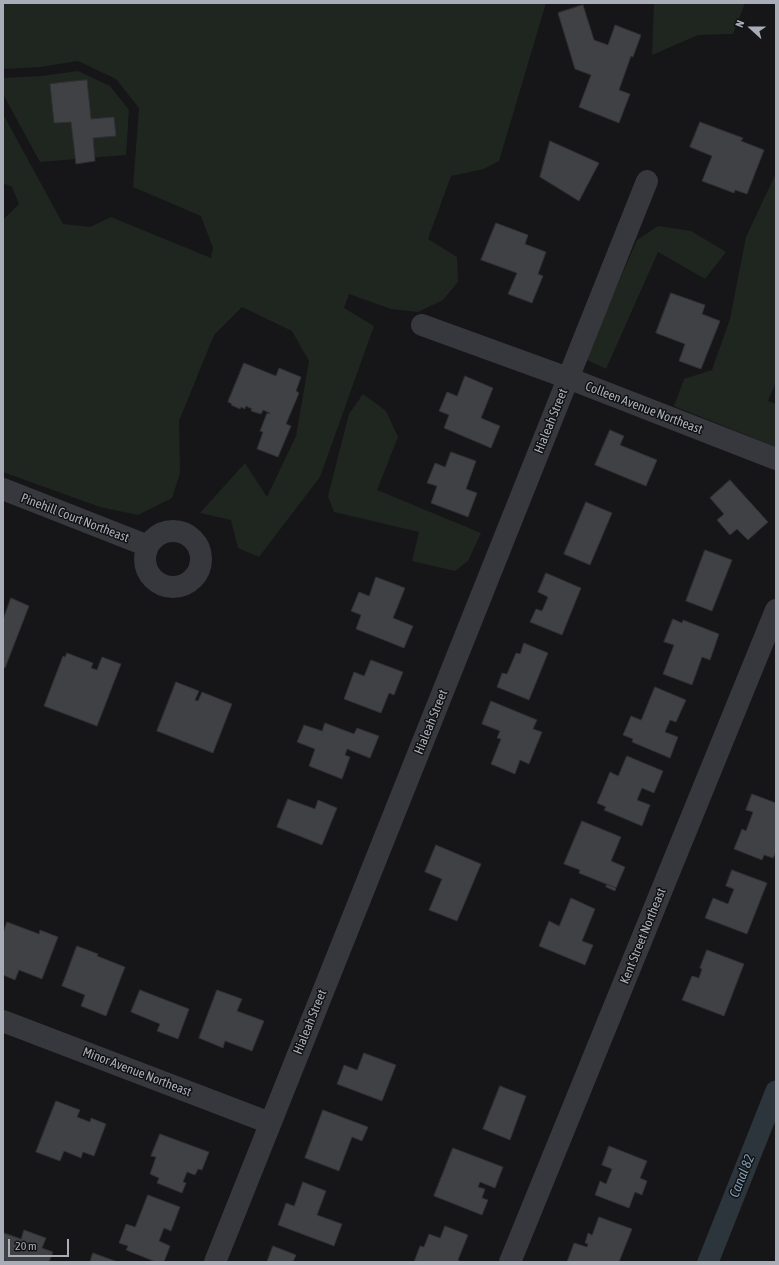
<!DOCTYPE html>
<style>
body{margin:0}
#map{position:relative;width:779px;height:1265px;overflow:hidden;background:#161618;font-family:"Asap Condensed",sans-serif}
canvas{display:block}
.frame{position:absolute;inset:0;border:4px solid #a8adb8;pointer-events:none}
.north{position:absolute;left:731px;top:8px;width:40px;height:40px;-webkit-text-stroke:3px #111113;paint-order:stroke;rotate:291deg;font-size:11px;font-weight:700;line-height:16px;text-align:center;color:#a8adb8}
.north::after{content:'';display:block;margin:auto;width:14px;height:18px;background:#a8adb8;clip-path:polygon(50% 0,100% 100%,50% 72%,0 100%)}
.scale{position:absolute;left:8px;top:1239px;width:61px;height:18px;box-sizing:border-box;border:2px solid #a8adb8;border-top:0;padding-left:5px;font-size:12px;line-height:14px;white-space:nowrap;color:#a8adb8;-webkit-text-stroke:3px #111113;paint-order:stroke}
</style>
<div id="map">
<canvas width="779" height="1265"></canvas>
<div class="frame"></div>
<div class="north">N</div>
<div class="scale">20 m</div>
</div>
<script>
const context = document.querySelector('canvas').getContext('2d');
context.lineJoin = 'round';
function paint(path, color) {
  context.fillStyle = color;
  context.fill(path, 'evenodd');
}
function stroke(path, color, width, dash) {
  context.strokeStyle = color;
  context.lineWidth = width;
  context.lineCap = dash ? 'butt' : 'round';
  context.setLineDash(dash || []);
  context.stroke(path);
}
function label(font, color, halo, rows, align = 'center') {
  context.font = font + ' "Asap Condensed",sans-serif';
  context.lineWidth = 3;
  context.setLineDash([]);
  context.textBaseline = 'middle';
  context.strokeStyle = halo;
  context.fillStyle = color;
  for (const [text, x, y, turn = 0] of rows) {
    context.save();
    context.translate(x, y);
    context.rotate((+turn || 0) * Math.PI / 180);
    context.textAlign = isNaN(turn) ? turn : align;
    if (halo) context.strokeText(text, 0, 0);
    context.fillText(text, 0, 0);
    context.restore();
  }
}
const green = new Path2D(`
 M3 3H546L499 161 484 169 451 176 428 239 457 257 458 282 443 300 418 312 391 309 349 294 344 308 374 326 320 477 259 557 238 548 231 520 200 513 245 463 267 497 296 436 309 361 292 331 242 307 214 335 179 421 180 473 172 498 138 515 100 507 3 472V220L19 204 12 187 3 183V114L63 224 90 227 111 217 211 258 213 248 201 216 133 187 139 108 116 79 78 61 41 67 3 69Z
 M654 3H745L733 34 698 35 652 55Z
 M78 71 110 86 129 110 126 155 40 162 3 94V78L42 76Z
 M776 173V382L768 401 776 404V447L674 406 684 379 712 370 730 319 746 237Z
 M658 226 691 231 726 252 705 279 658 252 606 369 585 359 637 240Z
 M363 394 386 411 398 437 377 490 481 533 468 561 455 571 412 561 419 532 334 512 328 496 349 414Z`);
const canal = new Path2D(`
 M708 1262 776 1091`);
const building = new Path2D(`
 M583 5 594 40 608 45 615 25 641 35 633 57 631 56 619 90 630 94 619 123 579 107 591 75 575 69 558 13Z
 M87 80 91 119 114 117 116 136 93 138 95 161 76 164 71 122 54 123 50 84Z
 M700 122 743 138 741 141 764 150 747 194 735 190 734 193 702 181 712 156 690 147Z
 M550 141 599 163 579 201 540 177Z
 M496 223 528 235 525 244 546 252 538 274 543 276 532 303 508 294 517 273 481 260Z
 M671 293 705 305 702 314 720 321 701 369 679 361 685 344 656 333Z
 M244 363 276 376 279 368 301 377 296 391 299 393 286 424 291 426 278 457 257 449 263 432 260 431 267 413 270 414V413L263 410 261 414 251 411 252 409 246 406 245 409 241 407 240 409 231 405 232 404 228 402Z
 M465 376 493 388 481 418 500 426 491 448 444 428 449 415 439 411 447 392 457 396Z
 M610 430 624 436 620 445 657 460 646 486 595 465Z
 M451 452 476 461 466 489 477 493 468 517 431 503 437 486 427 483 435 463 445 467Z
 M730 480 768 522 748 540 737 529 730 535 717 520 724 514 710 498Z
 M586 502 612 513 590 565 564 554Z
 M705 550 732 560 712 611 686 601Z
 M546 573 581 588 562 635 530 622 536 609 542 611 548 597 538 592Z
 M376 577 405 588 393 618 413 626 404 648 356 629 361 615 351 611 359 592 369 596Z
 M11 598 29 606 5 668 3 667V620Z
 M673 619 682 623 683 620 719 634 710 660 702 657 692 685 663 674 674 645 664 642Z
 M524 643 548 653 529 700 497 687 502 673 507 674 516 653 520 654Z
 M67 653 93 663 91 668 97 670 102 657 121 664 97 726 44 706 63 656 65 657Z
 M371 660 403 672 394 695 389 693 381 713 344 699 354 672 364 676Z
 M176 682 199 691 195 700 198 701 202 692 232 704 213 753 157 731Z
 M655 687 686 700 676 722 670 720 665 732 678 737 670 758 632 742 633 739 623 735 631 716 641 720Z
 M491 701 537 720 533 729 542 732 529 764 520 760 515 774 491 764 501 739 497 738 500 731 482 724Z
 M325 723 354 734 357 728 379 736 370 758 347 749 345 755 350 757 342 779 309 766 315 749 297 742 304 725 322 731Z
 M627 756 663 771 654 793 642 788 637 800 650 805 642 826 604 810 606 807 597 803 610 772 618 776Z
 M752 794 776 803V852L773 858 764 855 762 860 734 849 742 829 746 831 753 812 746 810Z
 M288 799 315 809 318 800 337 808 322 845 277 827Z
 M582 821 621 837 611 861 625 867 616 888 579 873 580 870 564 864Z
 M436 845 481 864 457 921 429 910 442 879 425 872Z
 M732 870 767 883 747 934 705 918 713 898 728 904 734 889 726 886Z
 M607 884 616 888 615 891 606 887Z
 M571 898 595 909 582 941 593 945 585 965 539 946 549 921 559 926Z
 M7 922 39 934 40 930 58 937 42 979 19 970 15 980 3 975V933Z
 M77 946 98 954 97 956 125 967 106 1016 81 1006 85 995 62 986Z
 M707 950 744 964 724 1016 682 1000 692 976 699 978 702 969 700 968Z
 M140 990 189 1009 178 1039 157 1031 160 1024 131 1012Z
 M217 990 242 999 237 1011 264 1021 252 1051 225 1041 223 1048 199 1038Z
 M364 1053 396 1065 382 1101 337 1084 344 1065 357 1070Z
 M500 1086 526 1096 510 1140 483 1129Z
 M56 1101 80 1110 77 1117 90 1122 91 1118 106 1124 94 1156 83 1152 81 1158 64 1151 60 1161 36 1152Z
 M323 1110 368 1127 362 1141 352 1137 339 1171 305 1158Z
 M160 1134 209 1152 202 1170 198 1169 195 1175 187 1172 183 1182 186 1183 182 1193 157 1183 159 1178 150 1174 156 1157 151 1156Z
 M609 1146 647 1161 640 1178 647 1181 642 1195 635 1192 629 1208 595 1195 600 1181 606 1184 612 1169 602 1165Z
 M453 1148 503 1167 495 1188 480 1182 478 1187 485 1189 482 1198 488 1200 482 1215 434 1196Z
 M303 1182 326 1191 317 1215 342 1224 334 1246 278 1225 286 1203 294 1206Z
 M148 1195 180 1207 171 1231 164 1228 159 1241 170 1246 164 1262H156L126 1250 128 1246 119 1243 126 1224 135 1227Z
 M599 1217 632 1229 619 1262H567L574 1243 587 1247 588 1244 585 1243 588 1233 592 1235Z
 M445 1226 468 1235 458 1260 461 1262H414L420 1246 424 1247 429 1234 440 1238Z
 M24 1230 46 1238 42 1248 53 1252 49 1262H7L3 1260V1237L4 1233 21 1239Z
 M273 1246 296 1255 293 1262H267Z
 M93 1253 118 1262H90Z`);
const minor = new Path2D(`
 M422 325 568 378 776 459
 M3 489 148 546
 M145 559a28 28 0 1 1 56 0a28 28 0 1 1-56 0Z
 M3 1021 270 1123
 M215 1262 647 181
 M510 1262 776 610`);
const streetNames = [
 ["Colleen Avenue Northeast",644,408,21],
 ["Hialeah Street",551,421,-68],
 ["Pinehill Court Northeast",75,518,21],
 ["Hialeah Street",431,722,-68],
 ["Kent Street Northeast",643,936,-68],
 ["Hialeah Street",310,1022,-68],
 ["Minor Avenue Northeast",137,1072,21]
];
const waterNames = [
 ["Canal 82",742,1176,-68]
];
paint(green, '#1e261f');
stroke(canal, '#2c353c', 21);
paint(building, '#404145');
stroke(building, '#303034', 1);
stroke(minor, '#37383d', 22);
label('13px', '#a8adb8', '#111113', streetNames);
label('italic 14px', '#7f9bb3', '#111113', waterNames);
</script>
